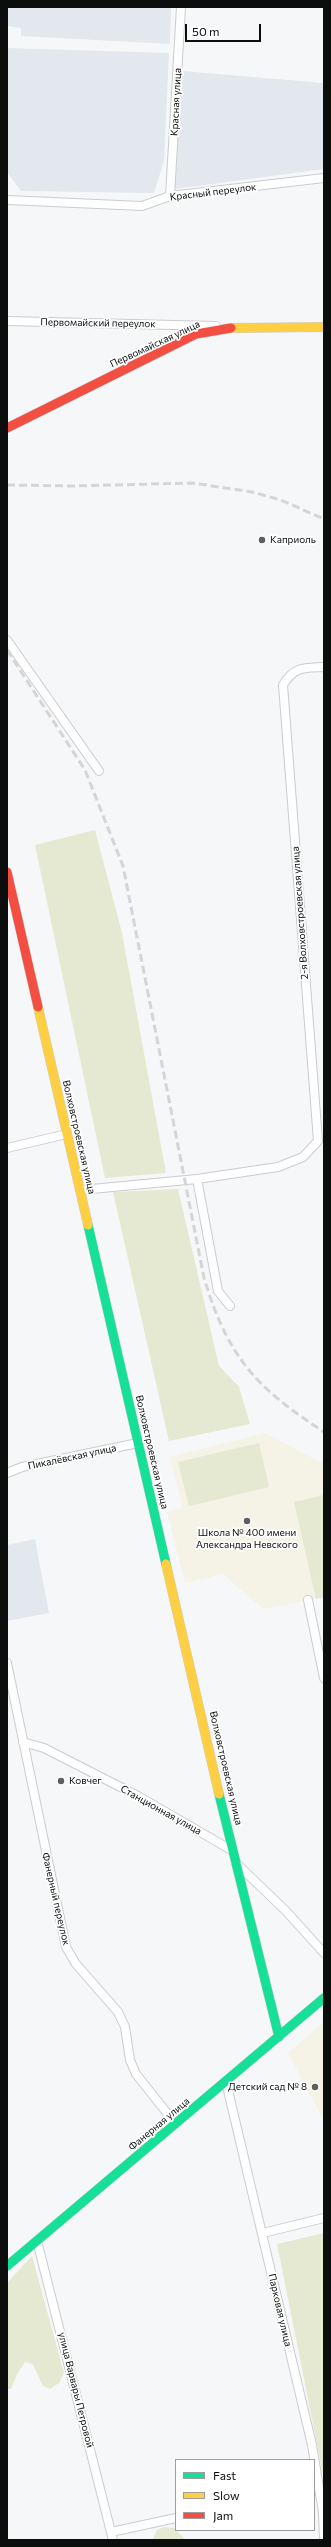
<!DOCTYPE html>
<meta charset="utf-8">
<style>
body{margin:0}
#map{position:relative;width:331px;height:2547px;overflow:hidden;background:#f6f7f9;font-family:Commissioner,sans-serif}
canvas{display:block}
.frame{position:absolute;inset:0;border:8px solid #0c0d0d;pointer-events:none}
.legend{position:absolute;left:175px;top:2459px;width:140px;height:72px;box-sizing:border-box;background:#fff;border:1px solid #9e9e9e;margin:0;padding:5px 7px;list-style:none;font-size:12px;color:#0c0d0d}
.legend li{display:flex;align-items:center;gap:8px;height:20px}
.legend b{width:20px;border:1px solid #9e9e9e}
.scale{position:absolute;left:185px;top:24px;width:76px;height:18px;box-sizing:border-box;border:2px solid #0c0d0d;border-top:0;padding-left:5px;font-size:12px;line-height:14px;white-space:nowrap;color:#0c0d0d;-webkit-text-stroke:3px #fff;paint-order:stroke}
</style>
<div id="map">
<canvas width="331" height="2547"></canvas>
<div class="frame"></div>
<ul class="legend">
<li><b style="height:5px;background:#16e098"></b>Fast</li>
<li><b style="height:5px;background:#ffcf43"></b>Slow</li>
<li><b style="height:5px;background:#f24e42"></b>Jam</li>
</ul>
<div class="scale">50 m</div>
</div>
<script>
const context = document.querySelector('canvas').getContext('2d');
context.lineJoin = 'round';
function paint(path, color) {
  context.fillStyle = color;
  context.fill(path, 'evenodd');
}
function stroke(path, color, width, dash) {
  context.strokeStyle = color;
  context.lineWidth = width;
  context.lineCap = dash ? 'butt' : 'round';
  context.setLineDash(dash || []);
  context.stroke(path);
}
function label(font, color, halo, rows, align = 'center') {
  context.font = font + ' Commissioner,sans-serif';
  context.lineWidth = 3.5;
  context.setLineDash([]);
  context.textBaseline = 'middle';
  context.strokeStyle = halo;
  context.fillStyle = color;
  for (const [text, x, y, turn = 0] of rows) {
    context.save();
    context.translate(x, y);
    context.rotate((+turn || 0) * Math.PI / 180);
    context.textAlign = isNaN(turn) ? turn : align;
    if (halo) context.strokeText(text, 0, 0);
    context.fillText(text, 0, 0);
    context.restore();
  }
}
const built = new Path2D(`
 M7 7H171L170 44 21 36V28L7 26Z
 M7 48 169 53 164 161 154 193 21 191 7 172Z
 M182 71 324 83V169L175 189Z
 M35 1539 49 1613 7 1621V1545Z`);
const education = new Path2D(`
 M265 1433 324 1464V1597L263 1609 223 1574 185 1583 167 1512 183 1508 170 1457Z
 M324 2022V2121L288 2053Z`);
const green = new Path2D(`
 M95 830 122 933 166 1173 105 1178 35 845Z
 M178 1189 219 1366 239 1387 250 1424 169 1441 113 1192Z
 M259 1443 269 1487 189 1506 178 1462Z
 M324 1495V1597L316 1599 294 1502Z
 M324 2233V2479L277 2244Z
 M32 2256 64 2373 59 2383 50 2389 43 2386 33 2364 25 2362 17 2374 11 2389H7V2283Z
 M164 2527 174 2528 186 2540H152L157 2530Z`);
const street = new Path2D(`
 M170 196 181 7
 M7 200 142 206 170 196 324 178
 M7 321 216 326
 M7 640 99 771
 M7 1148 67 1134
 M197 1179 218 1291 230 1306
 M81 1190 197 1179 278 1167 303 1157 318 1141 283 685C294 666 305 668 324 667
 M7 1473 22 1467 138 1443
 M308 1600 324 1678
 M7 1663 66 1947 76 1964 118 2012 125 2027 130 2060 136 2074 167 2113V2131
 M23 1742 44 1748 138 1796 233 1851
 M236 1863 286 1911 324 1953
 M226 2082 312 2445 323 2512 324 2540
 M263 2233 324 2218
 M37 2241 113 2540
 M111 2532 176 2518`);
const fast = new Path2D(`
 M88 1225 166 1564
 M219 1794 279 2037
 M7 2266 324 1998`);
const slow = new Path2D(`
 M231 328 324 327
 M38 1007 88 1225
 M166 1564 219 1794`);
const jam = new Path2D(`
 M7 428 196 334 231 328
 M7 872 38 1007`);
const rail = new Path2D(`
 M7 485 72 486 193 483 252 492 281 500 324 519
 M7 650 85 770 123 866 204 1278C228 1357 255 1387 324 1432`);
const markers = [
 [262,540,4,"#5e5f60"],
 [247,1521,4,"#5e5f60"],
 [61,1781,4,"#5e5f60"],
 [315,2087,4,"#5e5f60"]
];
const streetNames = [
 ["Красная улица",176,102,-87],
 ["Красный переулок",213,192,-7],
 ["Первомайский переулок",98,323,1],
 ["Первомайская улица",155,344,-25],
 ["2-я Волховстроевская улица",300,913,-94],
 ["Волховстроевская улица",79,1137,77],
 ["Волховстроевская улица",152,1452,77],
 ["Пикалёвская улица",72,1457,-12],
 ["Волховстроевская улица",226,1768,77],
 ["Станционная улица",161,1810,29],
 ["Фанерный переулок",56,1899,77],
 ["Фанерная улица",159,2124,-40],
 ["Парковая улица",280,2310,77],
 ["улица Варвары Петровой",76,2390,76]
];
const poiNames = [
 ["Каприоль",270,540],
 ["Школа № 400 имени",247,1533,"center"],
 ["Александра Невского",247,1545,"center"],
 ["Ковчег",69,1781],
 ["Детский сад № 8",307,2087,"right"]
];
paint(built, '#e3e8ee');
paint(education, '#f5f2e6');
paint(green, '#e5e9d1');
stroke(street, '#cbccce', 10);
stroke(fast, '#cbccce', 10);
stroke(slow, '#cbccce', 10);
stroke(jam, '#cbccce', 10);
stroke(street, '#fefefe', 8);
stroke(fast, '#16e098', 9);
stroke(slow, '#ffcf43', 9);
stroke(jam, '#f24e42', 9);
stroke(rail, '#d4d5d5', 3, [8, 4]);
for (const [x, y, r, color] of markers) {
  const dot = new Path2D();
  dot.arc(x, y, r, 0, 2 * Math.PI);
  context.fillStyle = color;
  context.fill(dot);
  stroke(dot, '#fff', 1.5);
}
label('10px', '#0c0d0d', '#fff', streetNames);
label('10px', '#0c0d0d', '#fff', poiNames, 'left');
</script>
